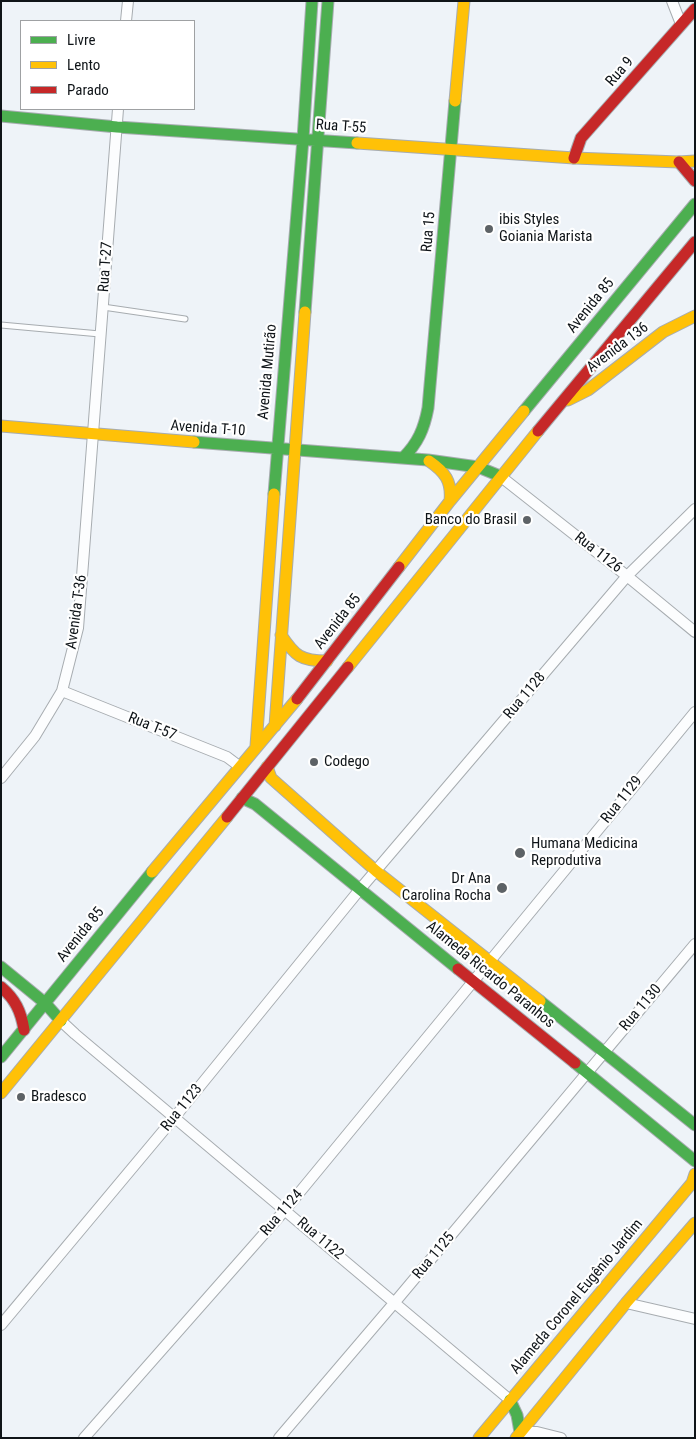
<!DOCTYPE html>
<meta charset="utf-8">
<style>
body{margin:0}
#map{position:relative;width:696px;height:1439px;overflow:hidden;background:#eef3f8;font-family:"Roboto Condensed",sans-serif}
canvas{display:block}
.frame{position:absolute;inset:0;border:2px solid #0f1418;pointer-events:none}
.legend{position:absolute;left:20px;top:20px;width:175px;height:90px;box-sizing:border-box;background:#fff;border:1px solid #9fa1a3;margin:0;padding:6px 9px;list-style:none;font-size:15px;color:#0f1418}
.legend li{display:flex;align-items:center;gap:10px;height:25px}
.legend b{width:25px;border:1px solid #9fa1a3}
</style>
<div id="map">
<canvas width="696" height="1439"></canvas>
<div class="frame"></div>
<ul class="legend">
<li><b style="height:6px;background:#4caf50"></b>Livre</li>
<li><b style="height:6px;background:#ffc107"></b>Lento</li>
<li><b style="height:6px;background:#c62828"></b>Parado</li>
</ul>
</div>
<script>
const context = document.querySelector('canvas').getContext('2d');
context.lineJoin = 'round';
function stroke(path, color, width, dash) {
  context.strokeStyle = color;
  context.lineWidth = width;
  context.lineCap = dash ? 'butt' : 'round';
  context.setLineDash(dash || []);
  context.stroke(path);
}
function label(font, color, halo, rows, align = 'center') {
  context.font = font + ' "Roboto Condensed",sans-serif';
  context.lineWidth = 4.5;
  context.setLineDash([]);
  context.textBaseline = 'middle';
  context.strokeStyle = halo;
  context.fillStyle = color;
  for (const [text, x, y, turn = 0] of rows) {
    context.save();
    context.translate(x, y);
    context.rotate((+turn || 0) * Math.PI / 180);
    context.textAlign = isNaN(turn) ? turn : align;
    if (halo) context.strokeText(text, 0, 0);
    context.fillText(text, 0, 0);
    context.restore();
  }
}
const lane = new Path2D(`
 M103 307 185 319
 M1 325 100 334`);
const street = new Path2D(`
 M672 1 681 24
 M126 21 128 1
 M500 476 627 576 695 632
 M62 691 227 757 239 766
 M1 778 35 736 62 691 78 628 118 109
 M61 1021 75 1034 510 1400
 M626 1303 695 1319
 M1 1325 174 1118 361 888 627 576 695 509
 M520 1432H537L561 1438
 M84 1438 285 1210 695 712
 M279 1438 395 1302 695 944`);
const fast = new Path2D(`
 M1 116 117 127 357 143
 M305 312 328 1
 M524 411 695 204
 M194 442 428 460 478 467 500 476
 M403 458C418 443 424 429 428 408L455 101
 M274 494 303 139 312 1
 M242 798 255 804 458 969
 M1 967 45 1003 61 1021
 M540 1001 695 1125
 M1 1057 152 872
 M575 1063 695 1161
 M510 1400 517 1415 520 1432`);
const slow = new Path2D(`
 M455 101 464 1
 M357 143 574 158 679 162 695 161
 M568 400 588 390 663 332 695 316
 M1 426 194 442
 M429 461C445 472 452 481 450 501
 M399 567 450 501 524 411
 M281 635C295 656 301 661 327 661
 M348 667 538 431
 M275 726 305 312
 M256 746 274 494
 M267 767 271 778 376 871 540 1001
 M152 872 297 699
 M1 1093 227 817
 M479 1438 692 1183 695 1174
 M516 1438 626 1303 695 1223`);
const jam = new Path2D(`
 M574 158 581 138 695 9
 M679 162 695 181
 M538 431 695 242
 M297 699 399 567
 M227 817 348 667
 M458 969 575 1063
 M1 987C15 999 21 1011 24 1030`);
const markers = [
 [489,229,5,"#5d6266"],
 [527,520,5,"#5d6266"],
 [314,762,5,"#5d6266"],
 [520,853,6,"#5d6266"],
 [502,888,6,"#5d6266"],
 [21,1097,5,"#5d6266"]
];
const streetNames = [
 ["Rua 9",620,72,-49],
 ["Rua T-55",341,127,4],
 ["Rua 15",429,232,-85],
 ["Rua T-27",106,267,-86],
 ["Avenida 85",591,306,-51],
 ["Avenida 136",618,348,-37],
 ["Avenida Mutirão",268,372,-85],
 ["Avenida T-10",208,429,4],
 ["Rua 1126",598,553,38],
 ["Avenida T-36",77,612,-82],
 ["Avenida 85",338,622,-52],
 ["Rua 1128",525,696,-50],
 ["Rua T-57",152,727,22],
 ["Rua 1129",622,800,-51],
 ["Avenida 85",81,935,-51],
 ["Alameda Ricardo Paranhos",490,975,39],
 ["Rua 1130",641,1008,-50],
 ["Rua 1123",182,1108,-51],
 ["Rua 1124",282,1213,-49],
 ["Rua 1122",320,1239,40],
 ["Rua 1125",434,1256,-50],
 ["Alameda Coronel Eugênio Jardim",577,1297,-50]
];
const poiNames = [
 ["ibis Styles",499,220],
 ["Goiania Marista",499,237],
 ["Banco do Brasil",517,520,"right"],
 ["Codego",324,762],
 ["Humana Medicina",531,844],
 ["Reprodutiva",531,861],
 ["Dr Ana",491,879,"right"],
 ["Carolina Rocha",491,896,"right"],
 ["Bradesco",31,1097]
];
stroke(lane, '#a7acb0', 7);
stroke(street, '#a7acb0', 12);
stroke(fast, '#a7acb0', 13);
stroke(slow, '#a7acb0', 13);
stroke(jam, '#a7acb0', 13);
stroke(lane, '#fcfdfe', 5);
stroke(street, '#fcfdfe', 10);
stroke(fast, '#4caf50', 11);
stroke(slow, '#ffc107', 11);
stroke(jam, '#c62828', 11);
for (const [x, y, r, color] of markers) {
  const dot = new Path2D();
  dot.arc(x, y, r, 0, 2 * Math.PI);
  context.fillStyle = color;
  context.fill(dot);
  stroke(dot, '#fff', 2);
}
label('15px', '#0f1418', '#fff', streetNames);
label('15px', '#0f1418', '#fff', poiNames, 'left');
</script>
